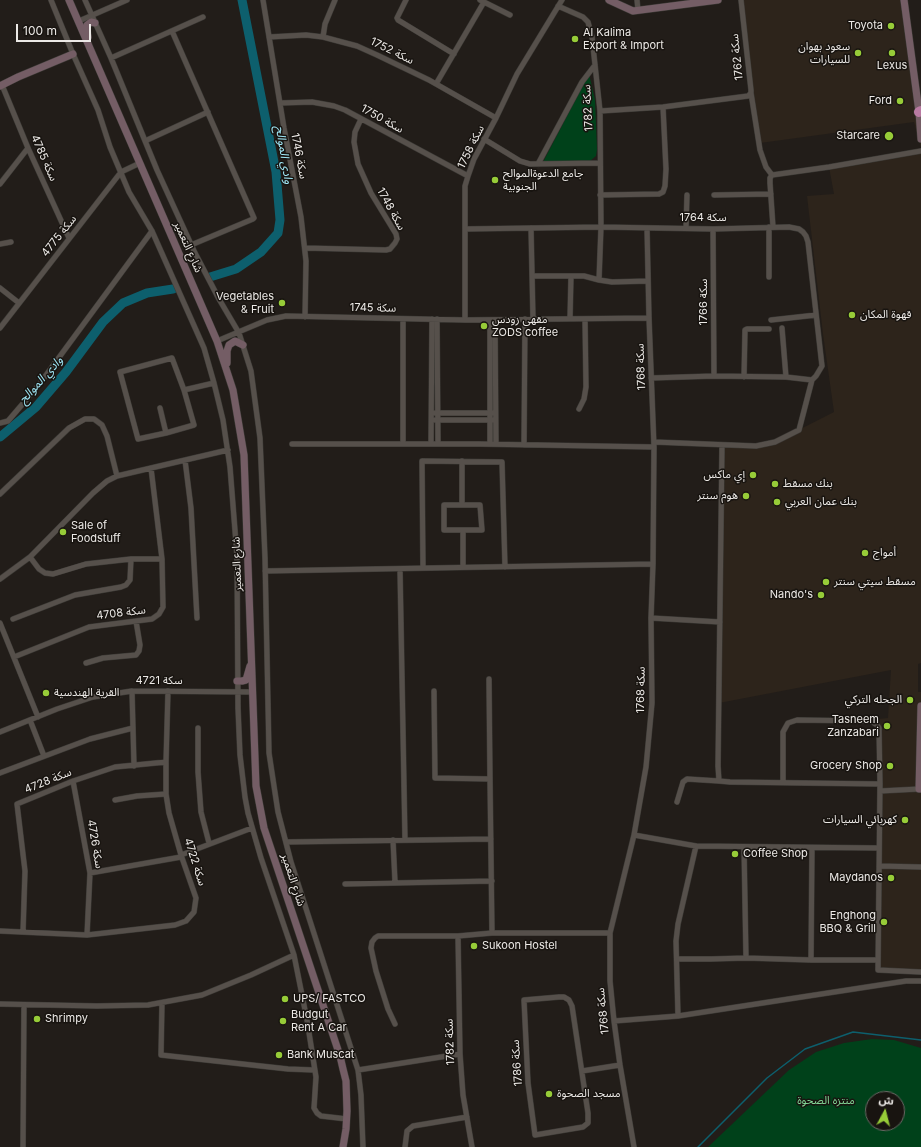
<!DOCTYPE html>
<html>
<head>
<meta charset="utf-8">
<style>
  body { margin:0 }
  #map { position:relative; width:921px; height:1147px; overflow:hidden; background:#221d19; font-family:Inter,"Noto Sans Arabic",sans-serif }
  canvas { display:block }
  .north { position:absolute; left:865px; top:1091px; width:40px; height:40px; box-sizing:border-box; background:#181410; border:1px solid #6d6966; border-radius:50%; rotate:7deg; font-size:11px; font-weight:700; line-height:16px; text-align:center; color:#ece9e6 }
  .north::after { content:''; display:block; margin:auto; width:14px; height:18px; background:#97cc38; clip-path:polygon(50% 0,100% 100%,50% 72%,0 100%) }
  .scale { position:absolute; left:16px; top:24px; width:75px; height:18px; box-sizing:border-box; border:2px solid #ece9e6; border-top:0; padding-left:5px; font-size:12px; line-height:14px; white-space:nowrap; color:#ece9e6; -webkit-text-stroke:3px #181410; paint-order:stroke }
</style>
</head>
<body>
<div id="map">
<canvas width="921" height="1147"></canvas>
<div class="north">ش</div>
<div class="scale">100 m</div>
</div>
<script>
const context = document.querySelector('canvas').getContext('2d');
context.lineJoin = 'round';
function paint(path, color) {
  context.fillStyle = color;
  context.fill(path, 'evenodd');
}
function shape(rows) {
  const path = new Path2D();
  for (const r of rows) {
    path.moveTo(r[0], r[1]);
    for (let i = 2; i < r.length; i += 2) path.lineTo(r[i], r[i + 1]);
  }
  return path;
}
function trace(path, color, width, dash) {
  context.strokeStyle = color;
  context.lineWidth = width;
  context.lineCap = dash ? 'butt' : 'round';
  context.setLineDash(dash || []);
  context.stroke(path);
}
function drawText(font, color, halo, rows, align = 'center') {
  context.font = font + ' Inter,"Noto Sans Arabic",sans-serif';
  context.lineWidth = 3;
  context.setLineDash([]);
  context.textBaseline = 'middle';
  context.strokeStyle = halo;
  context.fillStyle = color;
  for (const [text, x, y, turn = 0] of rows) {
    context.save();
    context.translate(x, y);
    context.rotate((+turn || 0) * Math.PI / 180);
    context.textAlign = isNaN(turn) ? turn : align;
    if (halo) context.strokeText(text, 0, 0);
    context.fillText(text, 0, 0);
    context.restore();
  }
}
paint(shape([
  [741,0,904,0,921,117,921,148,914,122,760,143,751,93],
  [921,151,921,663,918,664,918,692,921,692,921,972,878,970,880,784,878,719,888,718,891,670,719,703,722,446,756,446,775,442,834,412,823,334,807,196,834,194,829,167]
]), '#2d241b');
paint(shape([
  [589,74,595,100,597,149,596,156,590,161,543,162],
  [872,1039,894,1040,921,1048,921,1147,708,1147,789,1070,816,1052,844,1043],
  [873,1099,897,1099,897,1123,873,1123]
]), '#00411a');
trace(shape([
  [698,1147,767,1078,805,1049,853,1032,921,1040]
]), '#0d5f6d', 1.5);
trace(shape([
  [210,277,236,269,261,252,278,233,280,220,276,172,242,0],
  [0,437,36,407,66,372,103,322,123,303,147,293,173,289]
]), '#0d5f6d', 9);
const street = shape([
  [51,0,73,54,98,110,110,147,129,192,152,231,204,348,214,383,223,420,230,467,237,556,238,708,240,755,245,797,248,813,261,858,294,955,307,1020,316,1077,314,1108,317,1113,321,1116,347,1119],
  [85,0,111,58,157,170,195,253,219,299,239,333,251,371,260,438,265,558,269,753,274,786,278,812,291,862,358,1070,361,1095,363,1147],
  [263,0,284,128,301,217,306,261,305,317],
  [406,0,397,18,398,20,454,54],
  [480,0,510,15],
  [637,0,638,10],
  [558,6,583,17,588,22,592,37,600,111,601,227,599,280],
  [79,21,127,0],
  [172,31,254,218,253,219,191,245],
  [269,37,306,35,323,37,357,46,377,55,429,80,496,118],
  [323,37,325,24,335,0],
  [111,58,203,17],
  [436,84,484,2],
  [2,85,28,148,69,238],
  [751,93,760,150,766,167,772,175],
  [280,103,312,102,334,106,345,110,468,176],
  [600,111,663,107,748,96,751,93,751,90,741,0],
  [484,139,520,161,530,164,599,163],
  [145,141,208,112],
  [538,164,582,82,595,65],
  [0,184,28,148],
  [600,195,659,194,663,192,665,186,666,169,663,107],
  [714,195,771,194],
  [769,227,769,277],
  [773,227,770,183,770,178,772,175,829,167,921,151],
  [531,228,533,319],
  [686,228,687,195],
  [465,229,601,227,713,229,789,227,799,229,803,232,806,236,808,242,822,366,816,376,812,380,786,377,714,376,651,378],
  [713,229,714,376],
  [0,244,11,242],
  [305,248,386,250,390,249,395,243,397,239,396,234,371,193,358,164,354,142,355,132,361,119],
  [532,276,584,276,599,280,612,282,648,281],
  [0,288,19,303],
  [437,319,438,444],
  [570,319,571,276],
  [465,320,465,186,468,176,474,159,496,118,517,74,562,0],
  [495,320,496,444],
  [771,320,816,315],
  [0,328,121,172,140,163],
  [782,328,786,377],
  [217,341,267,320,286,316,465,320,649,318],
  [744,377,745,330,747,329,769,329],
  [160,408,166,433,138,439,120,372,172,358,184,390,214,383],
  [579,409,584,399,586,387,585,319],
  [435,413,493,413],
  [435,420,493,420],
  [0,423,8,421,38,386,152,231],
  [166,433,194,425,184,390],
  [654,442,756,446,775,442,799,430,812,380],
  [292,444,479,444,654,447],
  [403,444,403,319],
  [431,444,432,319],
  [490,444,490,320],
  [524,445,525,319],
  [722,446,718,766,719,781,730,782,880,784],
  [185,460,191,508,197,618],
  [0,494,69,428,85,419,94,419,102,425,107,436,117,476],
  [462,505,444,505,444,530,482,530,480,505,462,505,462,461],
  [30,557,39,569,45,573,53,574,86,564,131,559,162,559],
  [463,567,463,530],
  [423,568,422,461,502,462,505,567],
  [400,569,405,840],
  [265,571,653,564],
  [0,579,30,557,93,493,107,481,117,476,228,450],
  [651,618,720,622],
  [13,619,75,595,121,587,126,585,130,580,131,559],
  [0,623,38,717],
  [14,657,89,627,152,619,159,614,163,607,162,559,151,468],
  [86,663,103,658,136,655,139,651,140,645,136,621],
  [489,679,490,779],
  [132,691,134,766],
  [434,691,435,778,490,779,492,933],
  [30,720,44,756],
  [198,728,198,772,201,812,209,843],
  [0,732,57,709,93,697,132,691,253,692],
  [0,773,90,739,133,728],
  [73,781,90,873,87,935],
  [783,782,783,732,788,723,797,720,868,721,871,721,877,725,879,728,880,784,878,970,921,972],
  [880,791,919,789],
  [115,800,137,796,166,794],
  [677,802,683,782,687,779,719,781],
  [634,835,696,846,879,848],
  [393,840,395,882],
  [286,842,491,839],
  [744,847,746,958],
  [181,855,252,828],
  [879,866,921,867],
  [90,873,181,857],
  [345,884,492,881],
  [0,931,87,935,175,925,186,921,194,912,196,898,181,855,169,813,166,794,166,762,168,691],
  [23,932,25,871,17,804,73,781,115,767,166,762],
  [458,936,460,1054,463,1095,472,1147],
  [677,959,711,959,746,958,811,960,878,960],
  [811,960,812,848],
  [559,997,564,997,569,1000,572,1006,588,1113,588,1123,583,1127,535,1135,528,1083,524,1000,559,997],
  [162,1003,161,1055,288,1069,314,1070],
  [0,1004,97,1006,148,1005,202,995,251,975,294,955],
  [678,1016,676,941,678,924,696,846],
  [614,1021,678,1016,906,981,921,981],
  [395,1024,388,1009,376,971,371,948,372,942,375,938,378,936,458,936,492,933,610,933],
  [358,1070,460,1054],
  [582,1071,620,1065],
  [23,1147,24,1005],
  [405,1147,407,1131,413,1126,467,1117],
  [634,1147,620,1065,614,1021,610,981,610,933,634,835,646,767,652,703,651,618,653,564,654,447,649,318,647,228]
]);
const secondary = shape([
  [69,0,217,341,233,390,244,455,256,786,264,828,340,1056,343,1069,346,1081,347,1111,346,1129,343,1147],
  [609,0,633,11,718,0],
  [904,0,919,112,921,139],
  [88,37,87,30,87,25,91,22,95,23],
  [0,86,18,77,73,54],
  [227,363,227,351,229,345,235,341,243,345],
  [237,681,242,681,246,680,250,666],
  [921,706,919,789,921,789]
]);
const highway = shape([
  [919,112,921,111]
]);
trace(street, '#3c3a36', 6);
trace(secondary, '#3c3a36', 8);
trace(highway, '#3c3a36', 11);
trace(street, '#56504b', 5);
trace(secondary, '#745d65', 7);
trace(highway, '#b97aa2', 10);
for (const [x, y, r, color] of [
  [891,26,4,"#97cc38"],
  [575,39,4,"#97cc38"],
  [858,53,4,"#97cc38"],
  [892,53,4,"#97cc38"],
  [900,101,4,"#97cc38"],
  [889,136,5,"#97cc38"],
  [495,180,4,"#97cc38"],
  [282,303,4,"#97cc38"],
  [852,315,4,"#97cc38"],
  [484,326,4,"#97cc38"],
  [753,475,4,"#97cc38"],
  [775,484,4,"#97cc38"],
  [746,496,4,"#97cc38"],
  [777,502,4,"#97cc38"],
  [63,532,4,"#97cc38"],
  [865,553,4,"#97cc38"],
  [826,582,4,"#97cc38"],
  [821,595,4,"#97cc38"],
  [46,693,4,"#97cc38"],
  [910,700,4,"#97cc38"],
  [887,726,4,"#97cc38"],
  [890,766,4,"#97cc38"],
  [905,820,4,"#97cc38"],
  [735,854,4,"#97cc38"],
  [891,878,4,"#97cc38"],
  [884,922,4,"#97cc38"],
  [474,946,4,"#97cc38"],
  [285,999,4,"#97cc38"],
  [37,1019,4,"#97cc38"],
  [283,1021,4,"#97cc38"],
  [279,1055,4,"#97cc38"],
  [549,1094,4,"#97cc38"]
]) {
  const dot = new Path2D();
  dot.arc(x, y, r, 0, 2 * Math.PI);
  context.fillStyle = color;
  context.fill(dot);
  trace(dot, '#181410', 1.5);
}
drawText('11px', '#ece9e6', '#181410', [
  ["Toyota",883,26,"right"],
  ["Al Kalima",583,33],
  ["Export & Import",583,46],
  ["سعود بهوان",850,47,"right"],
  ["للسيارات",850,60,"right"],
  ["Lexus",892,66,"center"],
  ["Ford",892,101,"right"],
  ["Starcare",880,136,"right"],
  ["جامع الدعوةالموالح",503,174],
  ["الجنوبية",503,187],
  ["Vegetables",274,297,"right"],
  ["& Fruit",274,310,"right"],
  ["قهوة المكان",860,315],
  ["مقهى زودس",492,320],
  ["ZODS coffee",492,333],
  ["إي ماكس",745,475,"right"],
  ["بنك مسقط",783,484],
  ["هوم سنتر",738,496,"right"],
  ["بنك عمان العربي",785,502],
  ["Sale of",71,526],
  ["Foodstuff",71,539],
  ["أمواج",873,553],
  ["مسقط سيتي سنتر",834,582],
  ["Nando's",813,595,"right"],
  ["القرية الهندسية",54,693],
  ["الجحله التركي",902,700,"right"],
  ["Tasneem",879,720,"right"],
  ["Zanzabari",879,733,"right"],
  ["Grocery Shop",882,766,"right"],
  ["كهربائي السيارات",897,820,"right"],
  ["Coffee Shop",743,854],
  ["Maydanos",883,878,"right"],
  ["Enghong",876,916,"right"],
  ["BBQ & Grill",876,929,"right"],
  ["Sukoon Hostel",482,946],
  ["UPS/ FASTCO",293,999],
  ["Budgut",291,1015],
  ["Rent A Car",291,1028],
  ["Shrimpy",45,1019],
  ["Bank Muscat",287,1055],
  ["مسجد الصحوة",557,1094]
], 'left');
drawText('11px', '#ece9e6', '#181410', [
  ["سكة 1752",392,51,26],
  ["سكة 1762",737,57,-96],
  ["سكة 1782",588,108,-93],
  ["سكة 1750",382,119,29],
  ["سكة 1758",471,147,-64],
  ["سكة 1746",299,156,79],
  ["سكة 4785",44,158,66],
  ["سكة 1748",391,209,61],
  ["سكة 1764",703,218],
  ["سكة 4775",59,236,-52],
  ["شارع التعمير",188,247,66],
  ["سكة 1766",704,302,-90],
  ["سكة 1745",373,308,1],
  ["سكة 1768",641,367,-92],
  ["شارع التعمير",237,564,-92],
  ["سكة 4708",121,613,-7],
  ["سكة 4721",159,681],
  ["سكة 1768",641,690,-89],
  ["سكة 4728",48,781,-22],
  ["سكة 4726",95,844,80],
  ["سكة 4722",195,862,72],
  ["شارع التعمير",293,880,72],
  ["سكة 1768",603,1011,-96],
  ["سكة 1782",450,1042,-92],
  ["سكة 1786",517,1063,-94]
]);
drawText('11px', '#83d797', '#181410', [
  ["منتزه الصحوة",826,1101]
]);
drawText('italic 12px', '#a0e7f6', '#181410', [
  ["وادي الموالح",284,155,81],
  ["وادي الموالح",41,380,-48]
]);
</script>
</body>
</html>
